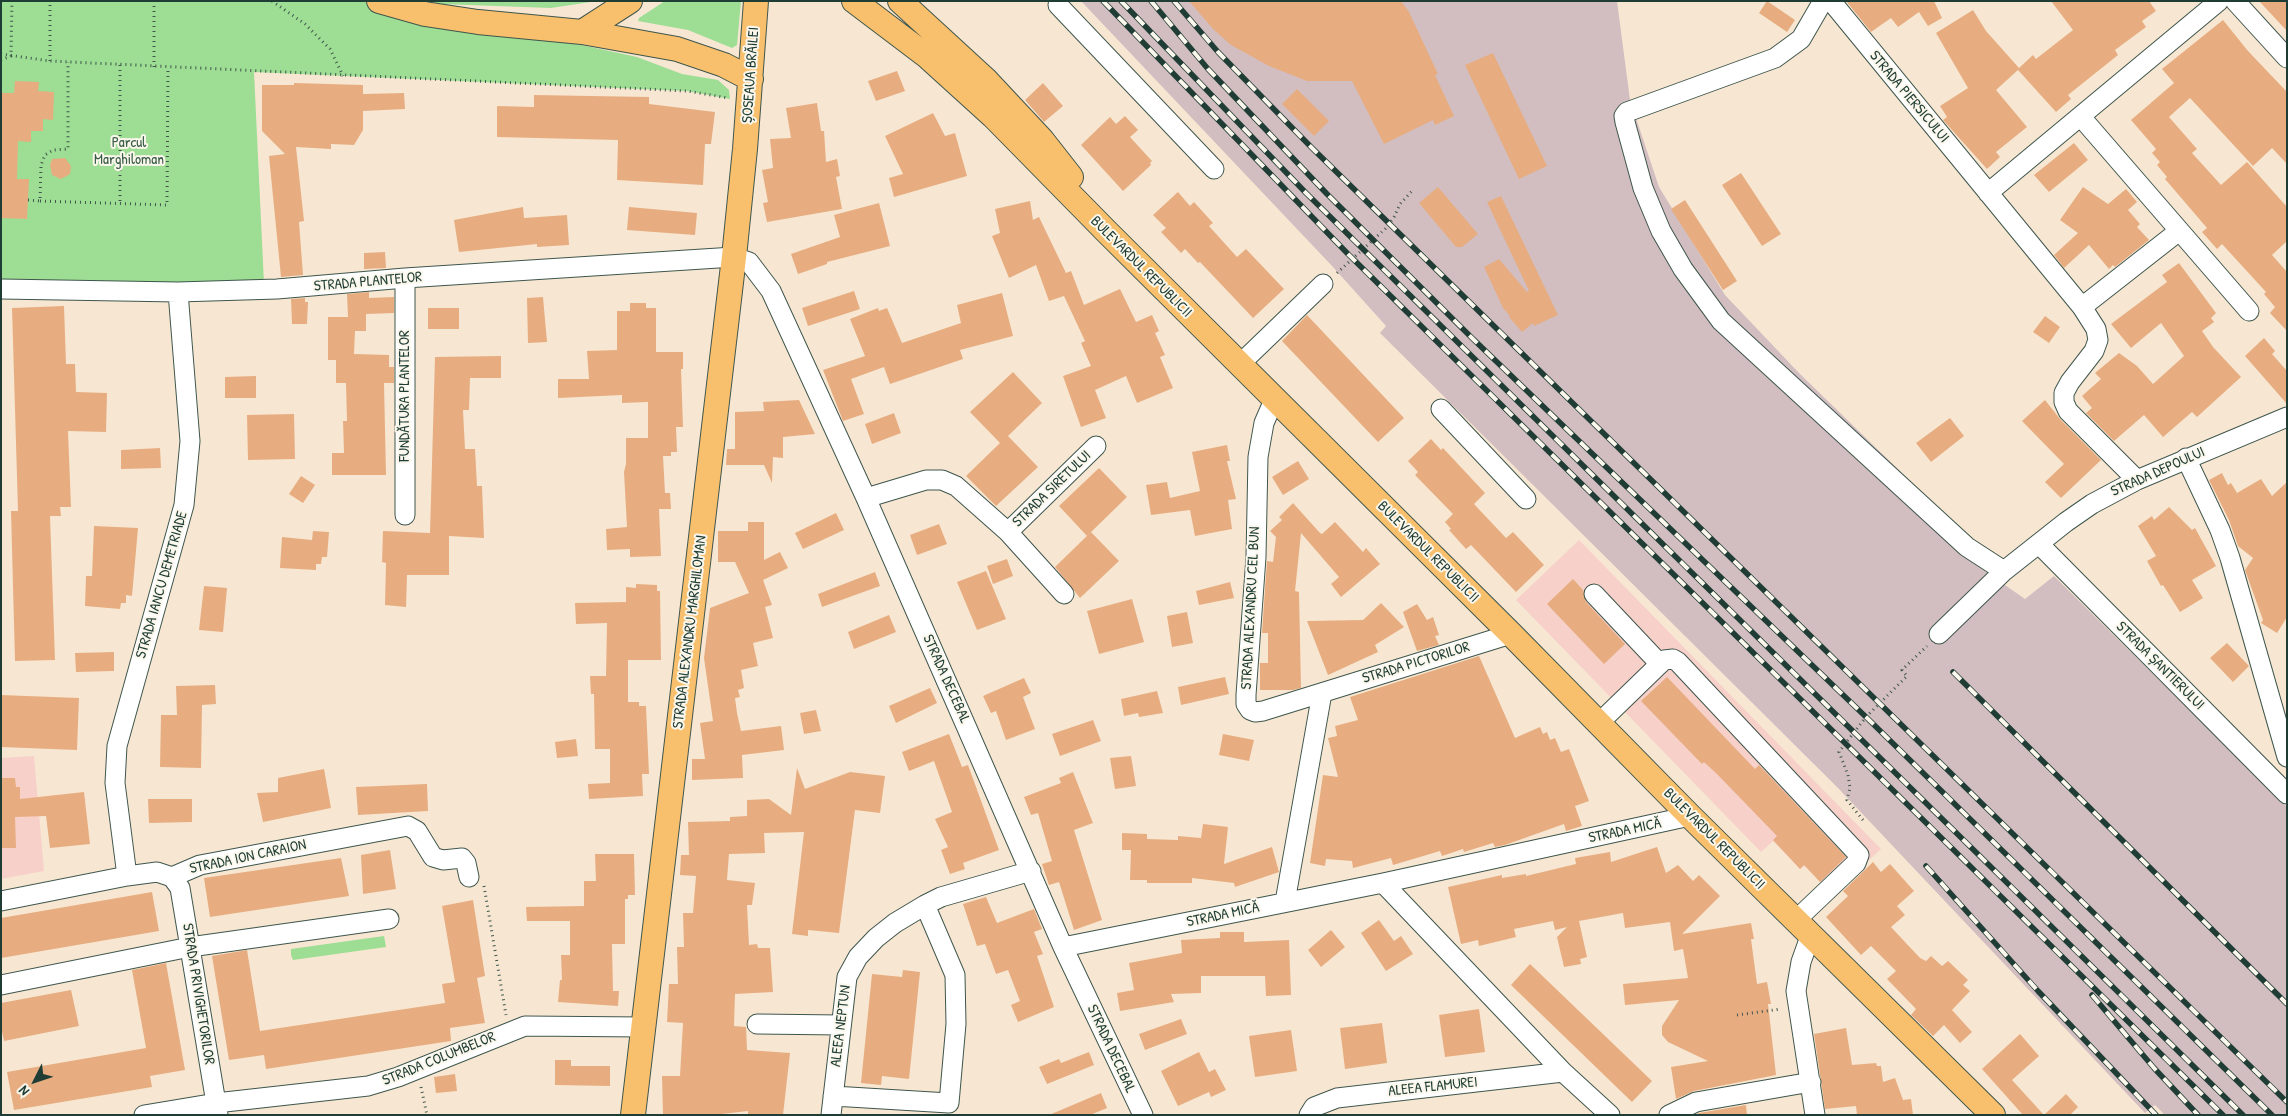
<!DOCTYPE html>
<html>
<head>
<meta charset="utf-8">
<style>
  body { margin:0 }
  #map { position:relative; width:2288px; height:1116px; overflow:hidden; background:#f7e7d2; font-family:"Patrick Hand",sans-serif }
  canvas { display:block }
  .frame { position:absolute; inset:0; border:2px solid #1f3d34; pointer-events:none }
  .north { position:absolute; left:10px; top:1056px; width:50px; height:50px; -webkit-text-stroke:4px #fbf7ec; paint-order:stroke; rotate:229deg; font-size:14px; font-weight:700; line-height:20px; text-align:center; color:#1f3d34 }
  .north::after { content:''; display:block; margin:auto; width:18px; height:22px; background:#1f3d34; clip-path:polygon(50% 0,100% 100%,50% 72%,0 100%) }
</style>
</head>
<body>
<div id="map">
<canvas width="2288" height="1116"></canvas>
<div class="frame"></div>
<div class="north">N</div>
</div>
<script>
const context = document.querySelector('canvas').getContext('2d');
context.lineJoin = 'round';
function paint(path, color) {
  context.fillStyle = color;
  context.fill(path, 'evenodd');
}
function shape(rows) {
  const path = new Path2D();
  for (const r of rows) {
    path.moveTo(r[0], r[1]);
    for (let i = 2; i < r.length; i += 2) path.lineTo(r[i], r[i + 1]);
  }
  return path;
}
function trace(path, color, width, dash) {
  context.strokeStyle = color;
  context.lineWidth = width;
  context.lineCap = dash ? 'butt' : 'round';
  context.setLineDash(dash || []);
  context.stroke(path);
}
function drawText(font, color, halo, rows, align = 'center') {
  context.font = font + ' "Patrick Hand",sans-serif';
  context.lineWidth = 4;
  context.setLineDash([]);
  context.textBaseline = 'middle';
  context.strokeStyle = halo;
  context.fillStyle = color;
  for (const [text, x, y, turn = 0] of rows) {
    context.save();
    context.translate(x, y);
    context.rotate((+turn || 0) * Math.PI / 180);
    context.textAlign = isNaN(turn) ? turn : align;
    if (halo) context.strokeText(text, 0, 0);
    context.fillText(text, 0, 0);
    context.restore();
  }
}
paint(shape([
  [1579,540,1881,849,1833,894,1805,866,1800,869,1773,841,1761,852,1516,600],
  [34,756,44,871,1,879,1,758]
]), '#f7d0c9');
paint(shape([
  [1081,1,1617,1,1630,100,1659,187,1725,295,1800,374,1972,541,1962,555,2025,599,2054,576,2287,807,2287,1115,2165,1115,2155,1105,2145,1113,1838,788,1380,333,1386,326,1333,267]
]), '#d2bec1');
paint(shape([
  [1,1,379,1,637,57,682,74,718,80,729,90,730,99,687,91,254,72,264,284,1,284],
  [425,1,597,1,551,8,441,4],
  [665,1,741,1,737,45,732,48,688,30,638,21,639,18],
  [384,936,386,947,293,960,291,955,291,949]
]), '#9ddd94');
paint(shape([
  [1189,1,1401,1,1409,12,1438,74,1435,75,1454,116,1435,125,1433,120,1384,144,1352,81,1307,81,1269,66,1231,45,1213,29],
  [1767,1,1795,20,1787,32,1759,13],
  [1846,1,1934,1,1942,18,1928,26,1919,12,1898,27,1891,18,1871,32],
  [2051,1,2149,1,2156,11,2142,21,2146,27,2115,50,2118,55,2068,95,2071,99,2056,112,2018,70,1996,90,2027,127,1996,152,2000,157,1987,169,1943,120,1947,117,1940,106,1968,88,1936,33,1973,10,1986,31,2019,68,2033,55,2036,59,2073,30],
  [2259,1,2287,1,2287,31],
  [2223,20,2248,51,2287,92,2287,164,2272,148,2253,166,2190,98,2169,117,2197,149,2192,153,2221,185,2247,162,2287,207,2287,241,2272,255,2287,272,2287,331,2270,313,2275,307,2264,294,2266,292,2222,244,2217,249,2202,232,2207,228,2165,179,2167,177,2157,165,2160,162,2152,153,2156,149,2131,120,2174,83,2162,69],
  [1493,53,1547,166,1519,179,1465,65],
  [897,71,905,91,876,101,868,81],
  [15,81,39,82,38,91,54,92,53,120,43,119,43,131,31,131,31,142,18,141,17,179,29,179,27,219,1,218,1,93,14,93],
  [294,83,363,85,363,94,404,93,405,109,363,111,363,130,354,145,331,144,331,149,296,147,304,221,299,222,303,275,281,277,269,156,285,154,262,131,262,85,294,85],
  [1043,83,1063,106,1044,122,1025,100],
  [1297,89,1329,121,1314,136,1282,104],
  [534,95,649,97,649,104,715,112,711,144,705,144,703,185,617,180,618,140,497,137,497,106,534,107],
  [817,103,821,131,824,131,826,162,837,159,840,176,836,177,842,209,767,222,763,203,768,202,762,170,773,168,770,139,791,138,786,108],
  [933,113,945,136,955,133,967,176,894,197,889,178,903,174,885,136],
  [1125,116,1138,130,1130,137,1152,161,1150,163,1151,165,1123,191,1081,145,1110,117,1116,124],
  [2074,143,2088,160,2049,192,2034,175],
  [65,158,71,166,70,174,61,179,52,175,50,165,52,159],
  [1741,173,1781,234,1762,246,1722,185],
  [1438,187,1478,234,1462,247,1456,247,1419,203],
  [2083,187,2108,204,2126,189,2137,202,2128,210,2140,224,2137,227,2149,240,2115,267,2113,265,2109,269,2089,245,2064,268,2054,255,2078,233,2060,220],
  [1178,192,1190,206,1194,202,1213,223,1209,226,1237,257,1246,249,1284,289,1253,318,1200,262,1198,263,1185,249,1181,253,1161,232,1166,228,1153,215],
  [1501,196,1558,315,1534,326,1533,323,1522,332,1509,317,1510,316,1503,308,1484,267,1499,259,1527,292,1529,291,1487,202],
  [1685,200,1737,281,1723,290,1671,209],
  [1030,201,1033,220,1039,217,1066,273,1071,271,1084,305,1120,289,1136,322,1152,315,1159,331,1155,333,1165,355,1160,357,1173,388,1137,403,1126,376,1095,390,1106,418,1081,427,1063,376,1091,366,1081,343,1085,341,1064,296,1049,301,1036,265,1009,278,992,236,1000,233,995,209],
  [879,203,890,246,827,262,827,264,798,274,791,254,840,237,834,215],
  [523,207,524,218,567,215,569,245,537,247,537,244,459,252,454,220],
  [629,207,697,213,695,235,627,230],
  [385,252,386,268,364,269,364,253],
  [2179,263,2216,313,2211,318,2214,322,2202,331,2213,347,2241,377,2197,417,2192,412,2163,437,2144,415,2114,441,2086,413,2092,408,2082,396,2101,379,2095,373,2119,353,2137,366,2153,384,2184,356,2161,323,2131,348,2111,324,2167,282,2162,275],
  [854,291,860,309,808,326,802,308],
  [369,292,369,298,394,297,394,313,366,314,366,331,355,331,354,354,389,355,389,367,394,367,394,383,384,383,386,475,332,475,332,453,344,453,343,421,347,421,346,383,336,383,336,360,328,360,328,317,348,317,347,294],
  [1002,293,1013,336,960,350,963,359,890,384,884,367,851,379,864,414,843,421,823,370,865,356,850,319,878,308,879,311,887,308,902,343,961,323,957,305],
  [543,297,547,342,528,343,527,298],
  [305,298,305,302,308,302,307,324,292,324,291,299],
  [630,303,646,303,646,308,656,308,656,352,683,352,683,369,681,369,683,427,676,427,677,452,671,452,671,456,663,456,665,493,670,493,671,509,659,509,661,556,630,557,630,549,607,550,606,529,627,527,624,472,626,464,626,438,648,438,648,402,622,403,622,395,558,398,558,379,589,379,587,351,617,350,617,311,630,311],
  [64,306,66,364,75,364,76,392,107,393,106,432,68,431,71,507,60,507,61,516,50,516,55,660,15,661,11,511,18,511,12,308],
  [428,308,459,308,459,329,428,329],
  [1307,315,1404,418,1378,442,1282,341],
  [2045,316,2060,327,2049,343,2033,332],
  [2264,338,2275,351,2272,354,2287,371,2287,404,2245,356],
  [501,356,501,378,470,378,469,410,463,410,465,449,475,449,477,486,482,486,484,538,449,536,449,575,407,575,406,607,385,605,386,563,382,562,383,531,430,533,435,357],
  [1013,372,1042,403,1008,436,1038,467,996,506,966,476,1000,443,970,412],
  [256,376,256,398,225,398,225,377],
  [799,400,815,434,783,437,783,458,773,457,772,483,764,465,726,465,727,449,735,449,735,412,764,411,763,402],
  [2045,400,2060,419,2101,460,2061,498,2045,482,2064,464,2022,421],
  [894,413,901,433,872,444,865,424],
  [294,414,295,459,248,460,247,415],
  [1950,418,1964,436,1931,462,1916,443],
  [1431,439,1441,450,1443,448,1485,493,1474,504,1506,538,1513,532,1544,565,1516,592,1471,545,1466,549,1449,530,1451,529,1445,522,1453,514,1415,475,1418,472,1408,461],
  [1227,445,1230,461,1227,461,1236,499,1228,500,1232,529,1195,536,1190,510,1151,515,1146,485,1167,482,1170,498,1200,491,1192,452],
  [160,448,161,468,121,469,121,450],
  [1298,461,1309,479,1283,495,1272,477],
  [1099,468,1127,497,1087,536,1059,506],
  [2222,473,2228,485,2231,483,2237,493,2261,479,2272,496,2287,482,2287,617,2277,633,2261,623,2263,620,2245,570,2253,558,2238,546,2229,520,2209,480],
  [301,476,315,485,303,503,289,494],
  [1293,503,1320,533,1322,534,1335,522,1363,552,1366,548,1380,564,1341,597,1331,584,1339,577,1301,533,1295,591,1299,592,1301,688,1293,690,1260,690,1260,663,1268,663,1268,633,1262,633,1267,561,1273,562,1276,537,1270,531,1282,520,1279,517],
  [2169,507,2192,530,2195,528,2216,566,2192,580,2203,598,2180,612,2163,585,2161,586,2147,561,2156,556,2138,526,2152,516,2154,520],
  [836,513,844,530,803,549,795,533],
  [748,522,764,522,764,560,780,552,788,568,763,580,772,605,765,607,773,638,753,643,758,666,741,670,744,688,738,690,740,697,735,698,737,713,741,731,781,726,784,750,742,755,743,778,692,780,692,759,705,759,700,723,713,721,704,658,710,608,749,593,735,562,718,562,718,531,748,531],
  [939,524,947,544,917,555,910,535],
  [94,526,138,528,132,596,126,595,126,603,121,603,120,609,85,606,86,576,92,576],
  [313,531,329,532,327,557,322,557,321,564,316,564,316,570,280,568,282,537,312,540],
  [1091,532,1119,561,1080,598,1055,567],
  [1007,559,1013,576,993,584,987,566],
  [986,571,1006,619,977,630,957,582],
  [875,572,880,586,822,607,818,594],
  [1573,579,1583,590,1586,602,1625,644,1604,664,1547,604],
  [1230,582,1234,598,1199,605,1196,591],
  [636,584,657,585,657,591,660,591,661,660,628,660,628,702,639,702,639,706,646,706,649,774,642,774,643,796,589,799,588,784,610,783,610,749,595,749,594,694,591,694,590,676,606,676,607,623,576,624,575,603,626,602,626,587,636,588],
  [204,586,227,588,223,632,199,630],
  [1132,599,1144,642,1099,654,1087,611],
  [1381,603,1404,627,1375,645,1378,652,1328,675,1307,621,1363,620],
  [1417,604,1427,620,1433,617,1439,635,1435,636,1439,645,1417,651,1403,612],
  [1187,612,1193,643,1172,647,1167,616],
  [889,615,896,632,854,649,848,632],
  [2227,643,2249,666,2233,682,2210,658],
  [114,652,114,671,76,672,75,653],
  [1479,656,1515,738,1540,727,1543,734,1547,732,1550,740,1555,738,1561,752,1569,749,1589,801,1575,806,1582,826,1566,831,1564,824,1505,845,1495,847,1493,843,1464,852,1463,849,1442,856,1440,851,1393,865,1391,858,1353,868,1352,861,1326,859,1325,866,1310,863,1323,775,1338,777,1328,738,1337,736,1335,726,1358,720,1350,697],
  [1225,677,1229,694,1181,705,1178,687],
  [1667,677,1755,769,1759,765,1846,857,1820,882,1804,865,1800,869,1773,840,1777,836,1717,774,1704,762,1702,764,1641,701],
  [1024,678,1031,693,1023,697,1035,729,1006,740,996,711,991,713,983,696],
  [215,685,216,704,202,705,201,768,160,767,161,715,177,715,176,686],
  [930,688,937,703,896,723,889,706],
  [1157,691,1163,713,1139,717,1138,713,1124,716,1121,699],
  [1,695,79,698,77,750,1,747],
  [816,710,821,731,804,734,800,713],
  [1093,720,1101,741,1060,756,1052,734],
  [949,734,962,767,968,765,999,850,963,863,965,869,950,874,941,850,948,847,935,819,952,812,934,761,909,771,902,752],
  [1223,734,1254,740,1249,761,1219,755],
  [576,739,578,756,557,758,555,742],
  [1131,756,1136,786,1115,789,1110,758],
  [797,768,805,789,850,772,885,776,880,813,855,810,839,933,808,930,808,936,792,934,804,832,764,833,765,853,729,854,727,880,755,883,752,905,747,905,749,945,757,944,758,948,770,948,773,992,735,994,734,1026,746,1027,747,1050,790,1053,783,1115,748,1115,748,1111,713,1115,663,1115,662,1076,680,1076,683,1023,667,1022,669,984,678,984,677,947,684,947,683,913,693,913,696,876,680,875,681,855,689,855,688,822,730,821,730,817,747,816,747,800,769,799,791,815],
  [324,769,331,808,263,822,257,793,278,792,278,778],
  [1073,772,1093,823,1074,830,1102,920,1074,930,1059,882,1049,885,1042,864,1052,861,1038,813,1031,815,1024,797,1061,783,1059,778],
  [1,778,15,778,16,787,20,787,20,799,84,792,90,844,50,848,46,816,15,817,16,848,1,848],
  [427,784,428,811,358,815,356,787],
  [148,799,192,799,192,822,149,823],
  [1203,824,1228,827,1224,864,1272,847,1279,872,1235,887,1234,883,1192,878,1192,883,1147,883,1147,880,1130,880,1131,850,1122,850,1122,833,1147,834,1147,839,1178,840,1178,836,1201,838],
  [1657,847,1666,873,1678,865,1693,881,1699,875,1720,896,1682,934,1751,923,1754,939,1751,939,1757,984,1767,982,1771,1004,1768,1004,1776,1075,1694,1091,1676,1099,1671,1067,1708,1061,1668,1042,1662,1035,1662,1026,1679,1000,1625,1005,1623,984,1688,978,1683,949,1674,951,1670,922,1625,928,1623,913,1579,921,1587,957,1580,959,1581,964,1564,967,1557,937,1567,927,1555,930,1553,921,1514,929,1516,937,1479,946,1478,940,1461,944,1448,887,1502,875,1502,878,1526,874,1526,876,1576,864,1575,858,1610,852,1611,862],
  [390,850,396,889,363,894,361,855],
  [595,854,634,854,635,895,628,895,628,899,625,899,625,944,612,944,613,991,619,991,618,1006,558,1002,560,980,562,980,561,955,570,955,570,921,527,921,526,907,584,906,584,881,596,881],
  [341,858,349,896,210,917,204,878],
  [1873,862,1881,872,1890,864,1914,891,1897,906,1905,915,1891,927,1920,958,1926,961,1931,956,1942,966,1948,961,1968,980,1963,985,1970,991,1952,1010,1972,1032,1960,1043,1944,1025,1933,1036,1911,1015,1916,1009,1887,979,1896,971,1871,946,1861,955,1826,917,1848,896,1843,891],
  [152,892,159,931,1,958,1,918],
  [986,897,997,923,1034,909,1042,929,1034,932,1043,954,1037,956,1054,1007,1018,1022,1011,1005,1020,1001,1008,970,996,974,985,944,977,946,963,904],
  [473,900,485,976,477,978,485,1023,450,1028,451,1041,266,1069,264,1055,229,1060,212,956,247,950,260,1031,445,1003,442,984,455,982,442,906],
  [1379,920,1394,941,1401,936,1413,954,1386,971,1361,933],
  [1331,930,1345,947,1321,967,1308,950],
  [1220,932,1244,932,1244,942,1289,940,1291,995,1266,996,1265,976,1201,976,1201,993,1171,994,1174,1002,1120,1011,1117,993,1134,990,1129,963,1182,953,1181,940,1220,938],
  [166,963,185,1070,150,1076,152,1087,14,1110,7,1072,146,1048,132,970],
  [1530,964,1652,1081,1632,1102,1511,985],
  [903,970,920,972,909,1079,882,1076,881,1085,861,1083,872,974,902,977],
  [71,990,79,1026,4,1041,1,1027,1,1003],
  [1479,1009,1485,1052,1445,1057,1439,1015],
  [1181,1019,1187,1034,1145,1050,1139,1034],
  [1382,1023,1387,1063,1345,1069,1340,1028],
  [1846,1028,1852,1065,1876,1063,1877,1066,1881,1066,1883,1082,1895,1078,1903,1100,1911,1099,1913,1115,1857,1115,1856,1106,1825,1109,1814,1034],
  [1291,1030,1297,1071,1255,1077,1249,1036],
  [2020,1034,2039,1056,2012,1080,2044,1115,2023,1115,1982,1069],
  [1089,1052,1094,1065,1047,1084,1039,1067,1059,1059,1061,1063],
  [1199,1052,1209,1072,1215,1069,1226,1090,1211,1097,1209,1092,1178,1106,1161,1071],
  [555,1060,571,1060,571,1066,610,1066,610,1086,555,1085],
  [455,1074,457,1091,436,1093,434,1077],
  [1101,1093,1107,1108,1090,1115,1049,1115],
  [2066,1094,2078,1107,2070,1115,2044,1115],
  [1746,1105,1747,1115,1695,1115,1699,1113]
]), '#e7ad80');
const minor = shape([
  [1823,1,1801,39,1775,58,1627,112,1624,116,1625,122,1643,188,1661,231,1683,269,1721,321,1967,547,2004,571],
  [1831,1,2082,307,2096,329,2098,340,2094,351,2070,382,2064,393,2064,402,2068,411,2137,480],
  [2235,1,2287,58],
  [1058,5,1214,169],
  [2081,117,2249,311],
  [1988,193,2219,1],
  [405,278,405,515],
  [1,289,178,292,277,289,405,278,734,257,749,262,771,291,866,498,1063,947,1143,1115],
  [2082,307,2179,231],
  [1239,365,1323,284],
  [1274,400,1264,423,1258,457,1256,557,1246,695,1246,704,1250,710,1255,712,1263,711,1511,634],
  [1441,409,1526,499],
  [2186,458,2220,530,2230,558,2287,757],
  [866,498,926,480,942,480,956,486,1008,532,1064,594],
  [1008,532,1096,446],
  [2039,544,2287,794],
  [1594,594,1660,664],
  [1939,634,2004,571,2066,522,2092,504,2137,480,2287,417],
  [1599,723,1664,660,1673,659,1678,662,1859,855,1856,863,1796,920],
  [127,876,115,783,117,746,184,505,190,441,178,292],
  [172,877,200,865,408,826,417,831,433,857,443,860,462,858,466,863,469,877],
  [1383,883,1563,1072,1610,1115],
  [1,901,127,876,157,872,172,877,180,888,218,1115],
  [1285,902,1322,693],
  [1811,934,1801,962,1796,991,1815,1115],
  [1063,947,1383,883,1690,816],
  [1,985,190,947,389,919],
  [757,1024,841,1025],
  [833,1096,949,1103,956,1024,955,975,925,905],
  [144,1115,216,1103,368,1086,398,1077,525,1026,644,1027],
  [831,1115,847,977,858,957,876,938,895,923,925,905,941,897,1031,871],
  [1309,1115,1314,1107,1337,1098,1563,1072],
  [1669,1115,1696,1102,1811,1082]
]);
const major = shape([
  [379,1,425,14,478,22,582,32,677,49,724,65,751,79],
  [854,1,928,57,993,116,1106,231,1511,634,1690,816,1993,1115],
  [900,1,985,79,1042,140,1071,177],
  [582,32,630,1],
  [633,1115,734,257,745,149,756,1]
]);
trace(minor, '#3f564c', 21);
trace(major, '#3f564c', 26);
trace(shape([
  [154,1,154,67],
  [272,1,305,24,330,49,343,76],
  [1,54,50,61,687,91,728,98],
  [1,60,11,56,12,1],
  [50,61,50,1],
  [120,65,120,203],
  [28,200,40,201,41,165,45,155,53,150,68,149,68,62],
  [40,201,167,205,168,67],
  [1337,273,1385,229,1394,217,1400,204,1413,190],
  [1863,820,1847,800,1850,788,1848,775,1839,752,1866,717,1907,676,1902,670,1927,646],
  [484,886,506,1015],
  [1737,1015,1781,1009],
  [421,1087,427,1115]
]), '#3f564c', 3, [1, 4]);
trace(minor, '#fff', 19);
trace(major, '#f8bf6c', 24);
const rail = shape([
  [1103,1,1348,254,2223,1115],
  [1121,1,1306,193,2243,1115],
  [1151,1,1208,69,1327,194,1472,338,1866,717,2272,1115],
  [1174,1,1218,52,1311,147,2287,1102],
  [1953,672,2287,1004],
  [1926,866,2038,991,2156,1115],
  [2092,995,2154,1068,2198,1115]
]);
trace(rail, '#1f3d34', 5.5);
trace(rail, '#fbf7ec', 4, [11]);
drawText('15px', '#1f3d34', '#fbf7ec', [
  ["ȘOSEAUA BRĂILEI",751,75,-86],
  ["STRADA PIERSICULUI",1909,97,50],
  ["BULEVARDUL REPUBLICII",1141,267,45],
  ["STRADA PLANTELOR",368,282,-5],
  ["FUNDĂTURA PLANTELOR",405,396,-90],
  ["STRADA DEPOULUI",2158,472,-24],
  ["STRADA SIRETULUI",1052,489,-44],
  ["BULEVARDUL REPUBLICII",1428,552,45],
  ["STRADA IANCU DEMETRIADE",162,585,-74],
  ["STRADA ALEXANDRU CEL BUN",1251,608,-87],
  ["STRADA ALEXANDRU MARGHILOMAN",690,632,-83],
  ["STRADA PICTORILOR",1416,663,-17],
  ["STRADA ȘANTIERULUI",2160,666,45],
  ["STRADA DECEBAL",946,679,66],
  ["STRADA MICĂ",1625,831,-12],
  ["BULEVARDUL REPUBLICII",1714,839,45],
  ["STRADA ION CARAION",248,857,-12],
  ["STRADA MICĂ",1223,915,-12],
  ["STRADA PRIVIGHETORILOR",198,994,81],
  ["ALEEA NEPTUN",841,1026,-83],
  ["STRADA DECEBAL",1111,1049,65],
  ["STRADA COLUMBELOR",439,1059,-22],
  ["ALEEA FLAMUREI",1433,1087,-6]
]);
drawText('15px', '#385d47', '#fbf7ec', [
  ["Parcul",129,143],
  ["Marghiloman",129,160]
]);
</script>
</body>
</html>
